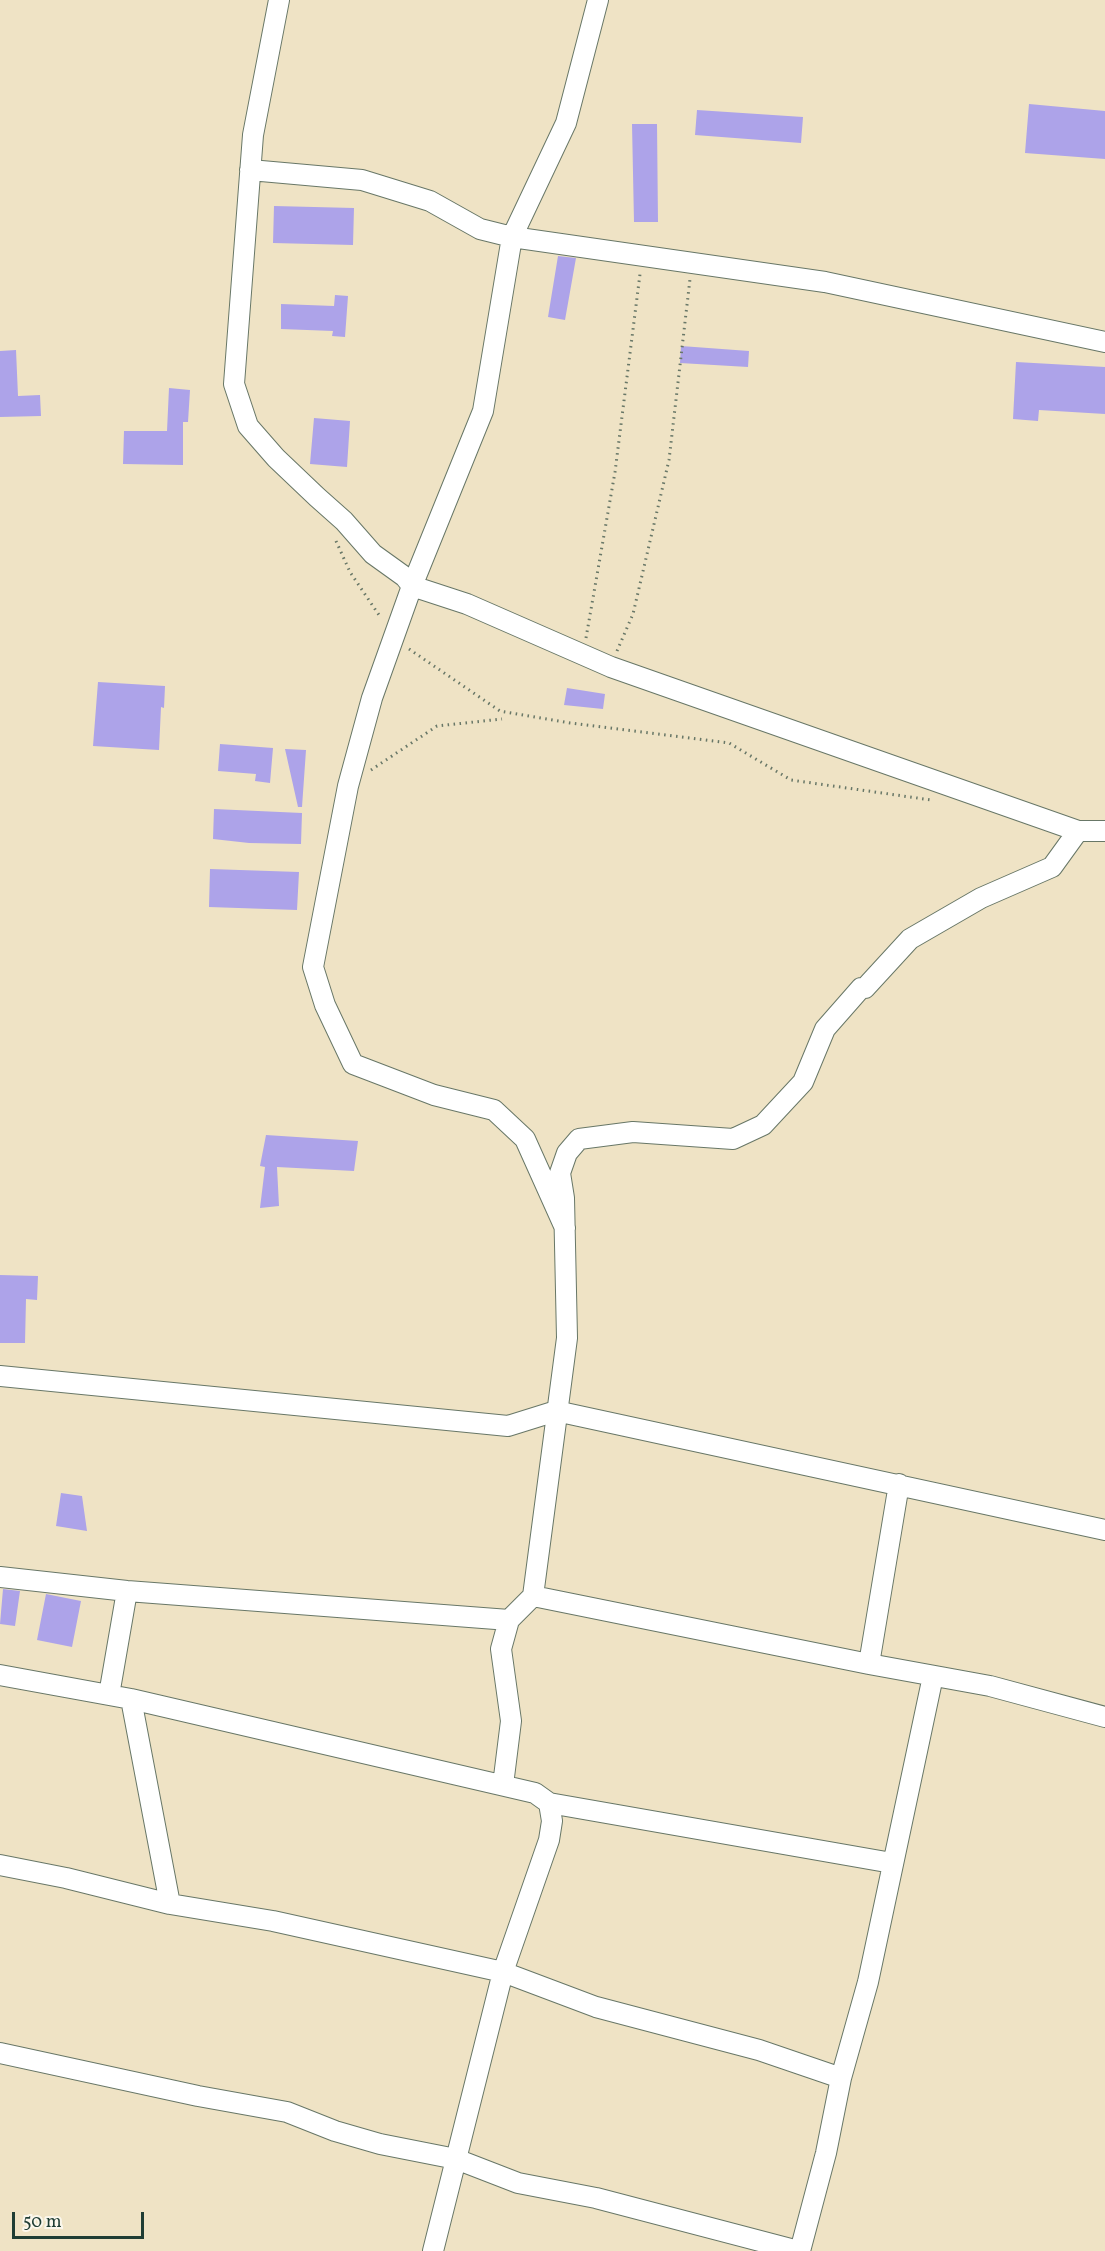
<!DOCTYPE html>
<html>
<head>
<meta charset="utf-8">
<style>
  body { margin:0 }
  #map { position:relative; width:1105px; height:2251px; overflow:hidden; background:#efe3c5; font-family:Vollkorn,serif }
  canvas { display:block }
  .scale { position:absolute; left:12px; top:2212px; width:132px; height:27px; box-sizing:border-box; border:3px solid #1f3d34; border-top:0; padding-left:8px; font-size:18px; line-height:21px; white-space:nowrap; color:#1f3d34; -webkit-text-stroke:4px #fbf7ec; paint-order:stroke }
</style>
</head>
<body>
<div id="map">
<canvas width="1105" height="2251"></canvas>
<div class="scale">50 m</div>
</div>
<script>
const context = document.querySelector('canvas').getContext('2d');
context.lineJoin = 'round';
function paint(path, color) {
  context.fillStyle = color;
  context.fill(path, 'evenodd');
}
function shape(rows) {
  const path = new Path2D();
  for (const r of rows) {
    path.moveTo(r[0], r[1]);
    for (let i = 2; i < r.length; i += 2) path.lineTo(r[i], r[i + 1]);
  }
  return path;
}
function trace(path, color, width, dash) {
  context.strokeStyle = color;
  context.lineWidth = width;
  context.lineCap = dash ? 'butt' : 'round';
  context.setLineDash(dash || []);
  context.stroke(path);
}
paint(shape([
  [1029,104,1105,111,1105,159,1025,153],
  [697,110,803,117,801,143,695,135],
  [632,124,657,124,658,222,634,222],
  [274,206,354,208,353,245,273,243],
  [558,256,576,258,565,320,548,317],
  [335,295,348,296,345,337,332,336,333,331,281,329,281,304,334,306],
  [681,346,749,351,748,367,680,363],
  [16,350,18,396,40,395,41,416,0,417,0,351],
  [1016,362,1105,367,1105,414,1039,410,1038,421,1013,419],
  [169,388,190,390,188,422,183,422,183,465,123,464,124,431,167,431],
  [314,418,350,421,347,467,310,464],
  [98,682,165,686,164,708,161,707,159,750,93,746],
  [567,688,605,694,603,709,564,705],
  [220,744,273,748,270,783,255,781,256,774,218,771],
  [285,749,306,750,302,807,298,807],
  [214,809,302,813,301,844,249,843,213,839],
  [210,869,299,872,297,910,209,907],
  [266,1135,358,1141,354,1171,277,1167,279,1206,260,1208,265,1167,260,1166],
  [0,1275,38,1276,37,1300,26,1299,25,1343,0,1343],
  [61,1493,82,1496,87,1531,56,1526],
  [3,1589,20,1591,15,1626,0,1624],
  [46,1594,81,1601,72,1647,37,1640]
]), '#ada3e9');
const minor = shape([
  [279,0,253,135,234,384,248,426,276,458,317,497,344,521,373,554,405,577,412,586,467,604,611,667,1078,831,1105,831],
  [250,170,362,180,430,201,480,229,512,237,825,282,1105,342],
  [565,1228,525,1139,494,1110,434,1095,353,1064,325,1005,313,967,348,786,372,698,412,586,483,411,512,237,566,123,598,0],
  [0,1376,508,1426,556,1411,1105,1530],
  [0,1577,127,1591,509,1620],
  [533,1596,869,1664,990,1686,1105,1717],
  [869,1664,899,1484],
  [0,1675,131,1699,535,1793,549,1803,552,1821,549,1840,503,1972,433,2251],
  [109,1695,127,1591],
  [131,1699,170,1904],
  [503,1785,511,1721,501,1649,509,1620,533,1596,567,1338,564,1198,560,1173,567,1153,579,1139,633,1132,733,1139,763,1125,803,1082,825,1029,861,988,865,988,910,939,981,898,1052,867,1078,831],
  [549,1803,892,1863],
  [0,1865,66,1878,170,1904,273,1921,503,1972,596,2007,759,2050,841,2078],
  [0,2053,198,2096,287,2112,335,2131,380,2144,456,2159,518,2183,596,2198,798,2251],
  [800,2251,826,2153,841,2078,868,1982,933,1676]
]);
trace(minor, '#687767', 22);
trace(shape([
  [336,541,350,572,381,618],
  [586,638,615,472,640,274],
  [409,649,500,711,570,723,729,743,791,780,931,800],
  [617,651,633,614,669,460,690,279],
  [371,770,437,726,502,719]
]), '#687767', 3, [1.5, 4.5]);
trace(minor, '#fff', 20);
</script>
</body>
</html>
